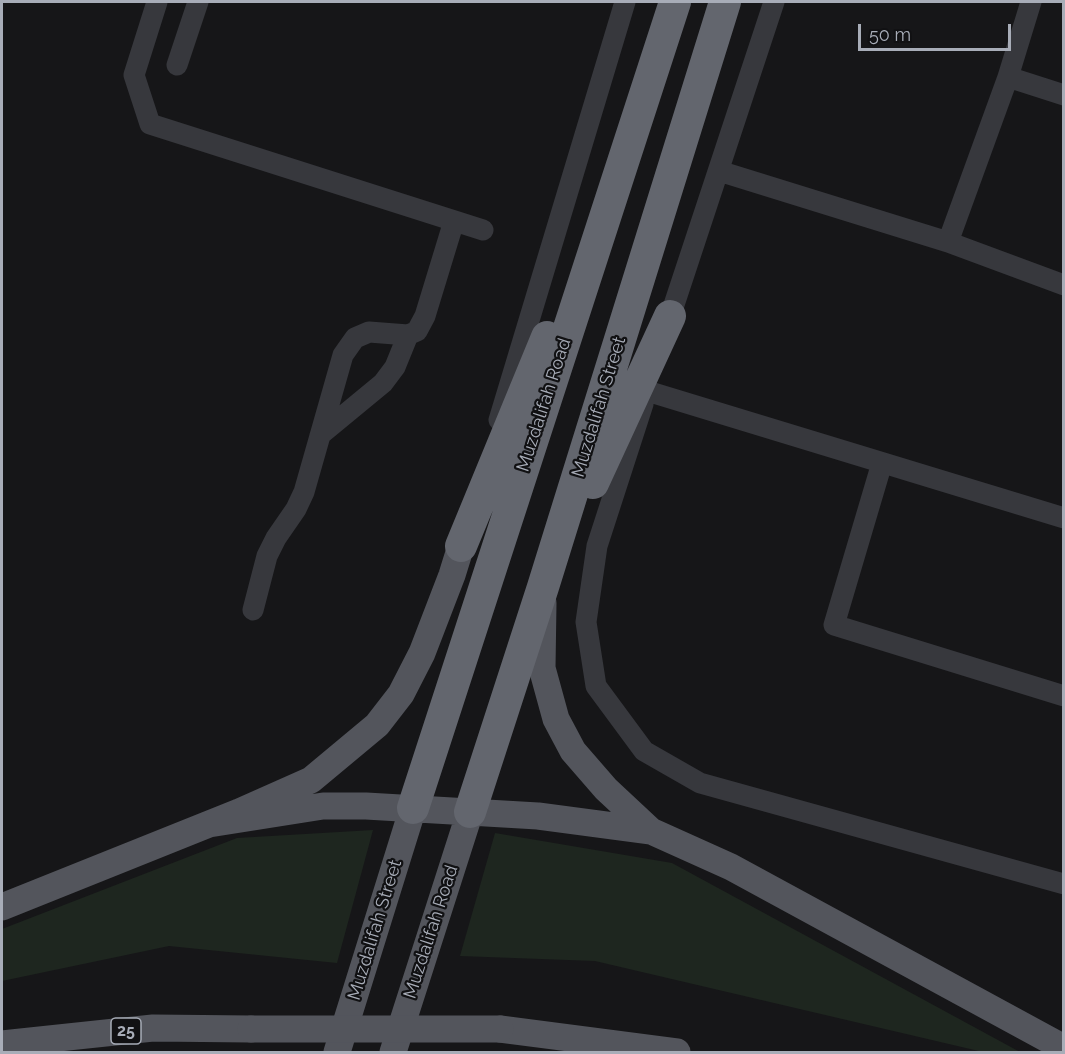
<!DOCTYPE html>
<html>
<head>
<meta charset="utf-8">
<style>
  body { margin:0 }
  #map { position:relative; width:1065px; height:1054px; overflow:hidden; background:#161618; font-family:Raleway,sans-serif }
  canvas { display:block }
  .frame { position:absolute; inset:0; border:3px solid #a8adb8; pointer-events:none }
  .scale { position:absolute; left:858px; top:24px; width:153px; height:27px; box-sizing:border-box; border:3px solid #a8adb8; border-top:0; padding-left:8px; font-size:18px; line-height:21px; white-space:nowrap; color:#a8adb8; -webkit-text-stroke:4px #111113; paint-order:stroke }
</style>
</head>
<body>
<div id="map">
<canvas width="1065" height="1054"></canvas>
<div class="frame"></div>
<div class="scale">50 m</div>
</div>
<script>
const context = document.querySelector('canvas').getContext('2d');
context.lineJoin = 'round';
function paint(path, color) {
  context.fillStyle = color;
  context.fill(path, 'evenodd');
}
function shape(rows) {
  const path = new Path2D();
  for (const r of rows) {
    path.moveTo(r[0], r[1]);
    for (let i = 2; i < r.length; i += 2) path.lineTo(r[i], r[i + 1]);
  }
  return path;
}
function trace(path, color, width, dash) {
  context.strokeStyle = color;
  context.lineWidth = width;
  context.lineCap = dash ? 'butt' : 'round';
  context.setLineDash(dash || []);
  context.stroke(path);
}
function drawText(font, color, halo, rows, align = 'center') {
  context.font = font + ' Raleway,sans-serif';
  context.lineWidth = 4.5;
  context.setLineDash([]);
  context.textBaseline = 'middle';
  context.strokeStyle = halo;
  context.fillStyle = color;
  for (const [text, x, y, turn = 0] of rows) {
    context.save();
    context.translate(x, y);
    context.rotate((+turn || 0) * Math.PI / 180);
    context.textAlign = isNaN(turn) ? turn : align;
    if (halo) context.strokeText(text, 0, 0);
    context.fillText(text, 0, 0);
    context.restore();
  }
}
paint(shape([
  [373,830,337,963,169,946,2,981,2,929,237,838],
  [495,833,672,863,1020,1052,983,1052,595,961,460,956]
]), '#1e261f');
trace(shape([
  [157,2,134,75,150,124,483,230],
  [177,65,198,2],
  [1008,77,1064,95],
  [719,171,948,242,1064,285],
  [948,242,1008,77,1031,2],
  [666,329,774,2],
  [647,391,1064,518],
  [643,404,597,546,586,622,596,686,644,751,700,783,1064,884],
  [499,420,625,2],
  [320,435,383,383,395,367,408,335],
  [882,463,834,625,1064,696],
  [253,610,267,556,276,538,296,509,304,492,343,355,355,338,369,332,408,335,417,331,425,316,454,221]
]), '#37383d', 21);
trace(shape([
  [543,603,542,668,556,719,573,751,606,789,651,831],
  [209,824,323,806,366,806,538,816,651,831,731,867,1064,1048],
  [2,907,239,812,311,780,377,725,401,694,422,653,452,575,461,546],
  [500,1029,677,1052],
  [2,1044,153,1028,251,1029],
  [337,1052,413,808],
  [393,1052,470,812]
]), '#53555c', 27);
trace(shape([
  [593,483,670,316],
  [461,546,547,337],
  [413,808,675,2],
  [470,812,543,587,725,2]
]), '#63666e', 32);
trace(shape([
  [251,1029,500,1029]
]), '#53555c', 27);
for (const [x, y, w] of [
  [126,1031,30]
]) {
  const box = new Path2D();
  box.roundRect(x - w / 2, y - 13, w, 26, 4.5);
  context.fillStyle = '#111113';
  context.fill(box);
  trace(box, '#a8adb8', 1.5);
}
drawText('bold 16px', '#a8adb8', null, [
  ["25",126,1031]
]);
drawText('18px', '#a8adb8', '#111113', [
  ["Muzdalifah Road",544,405,-72],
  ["Muzdalifah Street",599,407,-73],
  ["Muzdalifah Street",375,930,-73],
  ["Muzdalifah Road",431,932,-72]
]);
</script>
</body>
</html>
